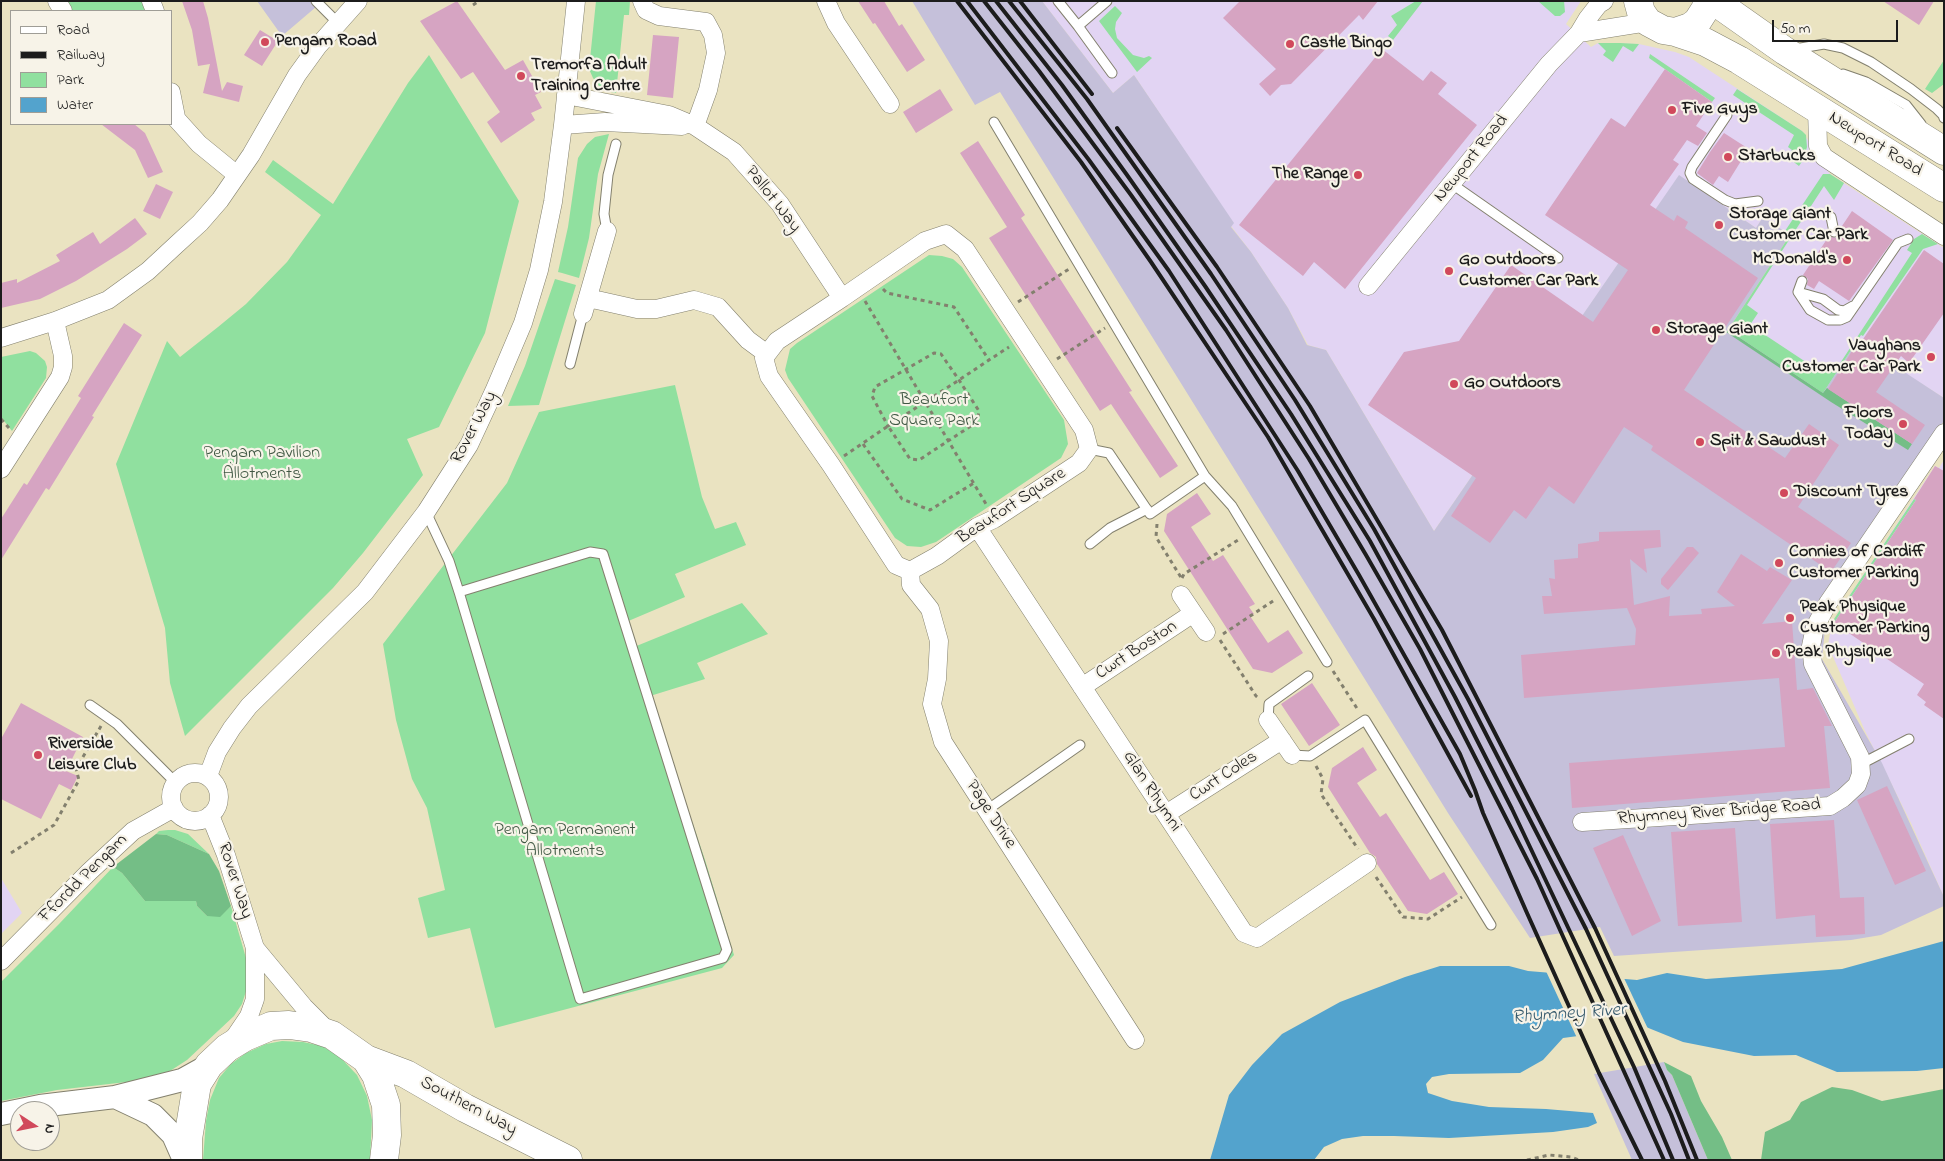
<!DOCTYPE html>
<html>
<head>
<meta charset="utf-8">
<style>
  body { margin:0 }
  #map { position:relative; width:1945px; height:1161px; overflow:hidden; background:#eae3c1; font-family:"Indie Flower",sans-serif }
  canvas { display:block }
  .frame { position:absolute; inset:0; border:2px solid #1c1c1c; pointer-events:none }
  .legend { position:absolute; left:10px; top:10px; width:162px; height:115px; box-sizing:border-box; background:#f7f3e8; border:1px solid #9f9d96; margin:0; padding:6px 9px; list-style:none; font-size:15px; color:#1c1c1c }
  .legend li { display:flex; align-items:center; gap:10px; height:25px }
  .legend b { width:25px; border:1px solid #9f9d96 }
  .north { position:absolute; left:10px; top:1101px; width:50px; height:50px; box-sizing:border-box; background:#f7f3e8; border:1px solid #9f9d96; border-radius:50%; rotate:101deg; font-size:14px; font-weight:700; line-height:20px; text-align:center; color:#1c1c1c }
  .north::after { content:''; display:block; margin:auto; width:18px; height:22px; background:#d1495b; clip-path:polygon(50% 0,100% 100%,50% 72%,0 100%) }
  .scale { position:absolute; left:1772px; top:20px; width:126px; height:22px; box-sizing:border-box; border:2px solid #1c1c1c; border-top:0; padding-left:6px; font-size:15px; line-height:18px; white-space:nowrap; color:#1c1c1c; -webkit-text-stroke:4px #f7f3e8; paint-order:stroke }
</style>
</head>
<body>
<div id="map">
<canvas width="1945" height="1161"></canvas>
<div class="frame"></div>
<ul class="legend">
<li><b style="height:6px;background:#fff"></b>Road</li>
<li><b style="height:6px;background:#1c1c1c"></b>Railway</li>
<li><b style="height:14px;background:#90e09f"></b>Park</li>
<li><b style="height:14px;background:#53a3cd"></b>Water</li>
</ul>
<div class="north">N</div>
<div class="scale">50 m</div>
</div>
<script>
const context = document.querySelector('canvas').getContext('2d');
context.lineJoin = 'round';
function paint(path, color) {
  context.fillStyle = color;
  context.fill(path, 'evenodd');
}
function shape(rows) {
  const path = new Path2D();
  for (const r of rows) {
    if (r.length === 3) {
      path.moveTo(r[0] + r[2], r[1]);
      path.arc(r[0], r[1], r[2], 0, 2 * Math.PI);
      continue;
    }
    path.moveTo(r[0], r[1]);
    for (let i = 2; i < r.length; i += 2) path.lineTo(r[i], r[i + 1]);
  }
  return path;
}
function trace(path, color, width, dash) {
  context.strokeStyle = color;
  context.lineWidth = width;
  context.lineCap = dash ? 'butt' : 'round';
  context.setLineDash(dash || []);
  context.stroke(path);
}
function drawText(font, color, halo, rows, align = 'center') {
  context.font = font + ' "Indie Flower",sans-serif';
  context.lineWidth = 4.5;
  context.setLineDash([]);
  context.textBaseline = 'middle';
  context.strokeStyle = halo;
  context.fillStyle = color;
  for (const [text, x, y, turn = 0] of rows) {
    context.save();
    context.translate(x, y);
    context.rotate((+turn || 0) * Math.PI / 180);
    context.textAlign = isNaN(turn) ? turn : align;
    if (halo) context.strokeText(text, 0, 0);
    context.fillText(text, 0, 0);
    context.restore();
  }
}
paint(shape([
  [1042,1,1581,1,1566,24,1591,47,1598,43,1639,44,1675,52,1689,57,1802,131,1830,174,1944,248,1944,398,1906,374,1823,393,1728,330,1790,235,1763,217,1756,228,1679,176,1434,531,1326,350,1308,345,1288,308,1251,252,1231,226,1233,223,1134,75,1113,93],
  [1944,460,1944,897,1911,823,1865,731,1828,645,1832,622,1935,466,1939,468],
  [1,878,22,913,1,934]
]), '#e2d4f3');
paint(shape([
  [257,1,323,1,282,36],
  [912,1,1042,1,1113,93,1134,75,1234,223,1231,227,1251,252,1288,308,1307,345,1326,350,1434,531,1679,175,1756,228,1763,217,1790,235,1728,330,1823,393,1857,341,1944,398,1944,421,1829,589,1822,659,1882,763,1944,897,1944,906,1881,935,1851,940,1614,956,1600,927,1530,938,1448,813,1000,92,975,105],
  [1664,1062,1667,1070,1672,1075,1708,1160,1632,1160,1594,1074]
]), '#c5c0da');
paint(shape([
  [66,1,143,1,147,11,72,11],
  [596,1,630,1,629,15,624,15,616,93,606,91,599,86,593,78,589,69],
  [1416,1,1423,1,1393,40,1388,36,1397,25,1391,16],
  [1538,1,1564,1,1565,12,1560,16,1555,16],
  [1115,6,1122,13,1116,22,1115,29,1117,38,1133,55,1144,58,1149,56,1152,58,1137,72,1099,21],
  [1598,43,1620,43,1639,44,1633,52,1623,46,1613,62,1603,55,1606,51],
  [1650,54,1715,98,1712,102,1649,58],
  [429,55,519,201,485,333,439,427,407,439,423,475,363,553,333,588,185,736,170,683,165,628,116,464,167,341,180,357,218,327,246,304,287,262,321,215,265,172,273,160,333,204,408,83],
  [1944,60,1944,84,1932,93,1925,89],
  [1737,89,1802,131,1806,135,1807,147,1803,160,1799,166,1787,157,1792,150,1788,147,1794,135,1733,95],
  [609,134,598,174,589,238,579,278,562,273,558,272,568,227,578,158,587,144,595,137],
  [1823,174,1830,174,1844,183,1834,200,1824,186,1747,305,1758,313,1750,325,1821,372,1828,362,1837,368,1912,253,1907,250,1914,239,1922,234,1938,244,1923,249,1863,336,1861,335,1823,393,1728,330,1790,235,1785,231],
  [929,255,942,256,953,259,962,267,1064,420,1068,444,1061,458,936,542,921,547,907,546,895,538,788,378,785,370,790,349,797,343],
  [555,279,576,285,539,405,508,406,525,366],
  [30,351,36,353,45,361,47,367,46,378,12,431,1,417,1,357],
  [675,385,702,497,715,529,736,522,746,545,675,574,685,597,626,622,634,647,742,603,768,634,697,663,705,679,650,696,705,860,734,955,722,968,495,1028,470,928,428,938,418,898,445,890,427,808,412,779,396,720,383,644,507,483,539,412],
  [1914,499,1916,500,1834,623,1832,622],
  [168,830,175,830,188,834,209,854,167,835,156,834,159,831],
  [113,867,122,873,145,901,196,901,197,906,207,916,220,916,231,906,248,965,248,985,242,1004,234,1016,187,1060,170,1071,144,1080,57,1090,1,1101,1,982,59,924],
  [282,1041,303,1042,322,1046,339,1056,357,1075,367,1096,372,1120,370,1160,203,1160,206,1121,210,1100,219,1078,231,1064,246,1053,266,1044]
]), '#90e09f');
paint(shape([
  [1728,330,1823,393,1827,388,1912,444,1908,450,1831,402,1726,332],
  [156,834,167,835,209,854,219,871,231,906,220,917,207,916,197,906,196,901,145,901,122,873,113,867],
  [1664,1062,1691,1076,1701,1101,1722,1137,1732,1160,1708,1160,1672,1075,1667,1070],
  [1832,1087,1852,1090,1882,1101,1944,1089,1944,1160,1761,1160,1765,1132,1790,1120,1801,1102]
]), '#74be86');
paint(shape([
  [1944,941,1944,1068,1917,1071,1837,1072,1796,1055,1754,1056,1683,1042,1646,1027,1563,1038,1543,1060,1520,1073,1449,1074,1432,1077,1426,1084,1428,1093,1452,1101,1489,1107,1546,1109,1593,1113,1597,1123,1588,1127,1553,1132,1449,1138,1394,1136,1363,1136,1342,1139,1324,1147,1314,1160,1210,1160,1229,1095,1252,1065,1282,1034,1340,1002,1405,977,1440,966,1509,966,1528,971,1637,980,1667,973,1706,979,1842,969]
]), '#53a3cd');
paint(shape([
  [1545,969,1623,976,1649,1031,1645,1029,1577,1038]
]), '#eae3c1');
paint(shape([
  [182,1,203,1,208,18,222,91,227,82,243,86,239,102,203,93,210,64,198,66,192,30],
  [457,1,505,70,523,60,541,92,535,95,542,108,531,113,535,120,501,143,487,122,500,112,473,72,461,79,420,21],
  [858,1,884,1,899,26,902,24,925,60,907,72,875,23,873,24],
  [1240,1,1378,1,1363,20,1359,15,1291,84,1281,85,1270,96,1259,84,1276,69,1223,18],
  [1883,1,1934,1,1919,25],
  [260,30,278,41,262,66,244,55],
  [653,35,679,37,673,98,647,95],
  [1382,49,1423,81,1431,71,1447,83,1438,94,1477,125,1345,289,1314,262,1303,276,1239,225],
  [1665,69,1712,102,1696,126,1707,133,1698,146,1687,140,1673,160,1679,164,1650,205,1674,221,1677,215,1688,222,1685,228,1758,278,1684,390,1785,458,1809,424,1839,445,1798,507,1851,543,1831,572,1651,450,1653,446,1624,427,1574,504,1549,486,1526,519,1514,510,1490,543,1451,516,1476,478,1368,405,1404,352,1459,341,1511,265,1593,322,1628,270,1545,215,1611,118,1625,127],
  [940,89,953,110,916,133,903,112],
  [101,124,134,124,145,133,163,172,148,178,135,150],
  [1724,133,1752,151,1744,163,1741,161,1728,182,1719,176,1713,185,1697,173,1710,152],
  [978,141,1025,215,1021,218,1132,391,1129,392,1178,466,1160,478,1111,404,1100,411,989,238,1007,227,960,153],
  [156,184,173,192,160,219,143,211],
  [1852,211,1893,240,1849,301,1819,281,1814,289,1807,285,1808,279,1803,275,1829,236,1835,238,1838,236,1840,229],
  [135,218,147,234,127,249,76,281,40,299,1,308,1,283,17,279,17,283,60,261,56,255,93,232,100,244],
  [1924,250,1944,264,1944,313,1909,363,1901,356,1876,392,1925,425,1912,444,1828,389,1857,343,1859,345],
  [124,323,142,335,92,416,94,417,73,451,49,490,46,488,1,560,1,519,24,483,27,485,81,398,78,396],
  [1935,466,1944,471,1944,719,1924,705,1926,702,1917,695,1924,684,1834,623,1916,500,1914,499],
  [1197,493,1211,514,1191,527,1213,561,1223,555,1255,604,1249,607,1254,614,1250,616,1268,643,1288,630,1303,653,1272,673,1253,669,1164,531,1167,514],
  [1660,530,1661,547,1644,549,1647,573,1630,559,1634,605,1670,596,1669,616,1702,614,1701,609,1735,606,1717,592,1741,554,1767,571,1770,567,1792,580,1762,624,1792,621,1797,690,1813,688,1832,726,1824,726,1830,788,1572,808,1569,763,1785,747,1779,678,1524,698,1521,655,1635,645,1636,629,1627,608,1544,614,1542,596,1552,596,1549,578,1555,579,1554,560,1578,558,1578,544,1599,541,1599,532],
  [1687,547,1693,547,1699,553,1668,590,1661,584,1661,579],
  [1312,683,1340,725,1309,746,1281,704],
  [21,703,83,737,66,771,78,776,71,790,59,784,41,819,1,799,1,739],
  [1363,747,1377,770,1357,783,1380,817,1386,813,1430,880,1444,872,1458,894,1427,914,1408,911,1377,864,1376,857,1370,853,1328,787,1332,768],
  [1887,786,1926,871,1895,885,1857,800],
  [1834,820,1840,898,1864,897,1865,934,1816,937,1815,915,1776,919,1770,824],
  [1735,828,1742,922,1678,926,1671,832],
  [1623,835,1661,921,1632,936,1593,848]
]), '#d6a4c2');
const service = shape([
  [316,1,337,22],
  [1058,1,1078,26],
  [1107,1,1078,26,1112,73],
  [1795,49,1824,44,1843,48,1871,62,1911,89,1937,109,1943,115,1944,118],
  [1843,74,1866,82,1906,105,1921,124],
  [1727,115,1692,167,1690,173,1693,179,1725,200,1735,204,1758,201],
  [994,122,1205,476,1232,506,1327,662],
  [1452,184,1558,258],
  [1831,217,1834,232],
  [607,231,604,214,608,175,616,144],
  [1802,281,1798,292,1810,310,1828,320,1840,320,1847,317,1898,243,1908,239],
  [1798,292,1823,299,1838,310,1844,311,1853,306],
  [570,364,583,314],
  [1089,449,1109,453,1150,514,1205,476],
  [426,512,449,561,459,592,580,999,723,958,727,950,603,554,590,552,459,592],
  [1090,544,1110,528,1147,509],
  [90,705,117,724,176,783],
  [1268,720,1269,704,1308,676],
  [1292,755,1310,756,1365,720,1491,925],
  [1861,764,1909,739],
  [987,810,1080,745]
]);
const minor = shape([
  [57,1,63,11],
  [151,1,155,11],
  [642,1,646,10,659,16,706,22,713,35,716,53,708,90,695,126],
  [826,1,836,23,890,104],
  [1579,33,1648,22],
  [171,92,176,117],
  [566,95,669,115,695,126,734,152,780,204,842,298,925,241,946,234,965,249,1084,430,1089,449,1079,463,994,519,977,527,937,556,910,571,896,565,831,465,769,376,764,358,777,341,842,298],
  [1817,108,1818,146,1824,157,1944,236],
  [171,113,199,144,237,175],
  [563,125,605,122,682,126],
  [1368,286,1549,64,1579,33,1588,18,1599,4,1604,1],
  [588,298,637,309,656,309,694,300,718,307,748,340,767,354],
  [583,314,607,231],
  [1,338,55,321,108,300,148,271,176,245,200,223,220,200,251,155,297,75,318,46,358,1],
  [1,469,60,377,63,367,63,356,55,321],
  [977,527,1244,933,1257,938,1367,863],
  [910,571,911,585,930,609,939,641,937,679,932,704,943,742,1135,1040],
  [1181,595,1206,632],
  [1082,687,1192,614],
  [1268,720,1292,755],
  [195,797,24],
  [208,776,217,752,232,728,249,706,365,592,426,512,469,445,495,389,523,323,539,270,553,202,563,125,576,1],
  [1166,814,1282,740],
  [210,815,226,855,255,948,255,999,249,1016,232,1041],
  [1582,822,1830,806,1843,798,1857,785,1861,774,1860,757,1813,664,1811,646,1815,627,1828,603,1944,433],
  [255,948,304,1007,328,1031],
  [1,961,89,872,133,831,174,808]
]);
const tertiary = shape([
  [115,1097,153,1115,173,1135,184,1160],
  [1,1114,40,1106,115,1097,182,1080,209,1065]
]);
const primary = shape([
  [1638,1,1641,12,1648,22,1663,30,1675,32,1690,27,1697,22,1706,8,1707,1],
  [1714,1,1785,51,1944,151],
  [1675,32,1705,42,1739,60,1944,188],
  [366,1059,406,1074,465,1108,568,1160],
  [188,1160,188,1139,197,1084,209,1065,227,1048,245,1037,271,1026,289,1025,311,1028,332,1035,366,1059,376,1075,386,1105,387,1135,384,1160]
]);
trace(service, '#83806e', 11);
trace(minor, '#83806e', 19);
trace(tertiary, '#83806e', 24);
trace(primary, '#83806e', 29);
trace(shape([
  [473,5,479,1],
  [883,289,887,293,954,307,989,360],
  [865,301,986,504],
  [1018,302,1069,269],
  [1057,359,1105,328],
  [1,419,9,428],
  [863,444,902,499,930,510,974,483],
  [844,456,888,426,910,459,919,460,977,422,979,411,959,380,941,354,934,353,875,387,872,396,888,426,959,380,989,360,1009,347],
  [1157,524,1156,537,1182,579],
  [1182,578,1184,574,1238,540],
  [1223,634,1276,599],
  [1220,640,1256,696,1260,699],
  [1333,671,1358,710],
  [1316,766,1323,779,1321,794,1358,849],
  [11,853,54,825,79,780,76,769,101,726],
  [1376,877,1403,917,1428,919,1462,897],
  [1527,1160,1549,1155,1571,1157,1579,1160]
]), '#83806e', 3, [4, 4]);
trace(service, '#fff', 9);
trace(minor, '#fff', 18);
trace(tertiary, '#fff', 22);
trace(primary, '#fff', 28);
trace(shape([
  [957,1,1081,162,1151,262,1268,437,1374,619,1471,796],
  [967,1,1089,160,1169,271,1298,471,1359,575,1460,754,1475,790,1483,813,1527,913,1599,1073,1642,1160],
  [984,1,1039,71,1131,195,1226,330,1309,459,1366,555,1420,649,1537,879,1664,1160],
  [996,1,1062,85,1127,175,1205,286,1291,414,1370,541,1455,697,1512,809,1634,1067,1673,1160],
  [1009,1,1087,99,1211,274,1295,400,1374,529,1468,699,1586,929,1671,1114,1689,1160],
  [1020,1,1092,94],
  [1117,128,1217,267,1310,406,1442,630,1595,928,1665,1081,1697,1160]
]), '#1c1c1c', 4);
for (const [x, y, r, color] of [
  [265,42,5,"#d1495b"],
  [1290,44,5,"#d1495b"],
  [521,76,5,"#d1495b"],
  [1672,110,5,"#d1495b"],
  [1728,157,5,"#d1495b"],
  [1358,175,5,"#d1495b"],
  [1719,225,5,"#d1495b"],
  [1847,260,5,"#d1495b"],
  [1449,271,5,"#d1495b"],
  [1656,330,5,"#d1495b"],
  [1931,357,5,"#d1495b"],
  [1454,384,5,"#d1495b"],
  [1903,424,5,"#d1495b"],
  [1700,442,5,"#d1495b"],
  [1784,493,5,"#d1495b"],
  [1779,563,5,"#d1495b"],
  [1790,618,5,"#d1495b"],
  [1776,653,5,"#d1495b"],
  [38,755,5,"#d1495b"]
]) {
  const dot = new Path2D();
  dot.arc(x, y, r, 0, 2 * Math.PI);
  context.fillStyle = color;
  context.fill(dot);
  trace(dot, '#f7f3e8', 2);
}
drawText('bold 18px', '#1c1c1c', '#f7f3e8', [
  ["Pengam Road",275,42],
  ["Castle Bingo",1300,44],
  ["Tremorfa Adult",531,66],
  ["Training Centre",531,87],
  ["Five Guys",1682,110],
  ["Starbucks",1738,157],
  ["The Range",1348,175,"right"],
  ["Storage Giant",1729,215],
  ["Customer Car Park",1729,236],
  ["McDonald's",1837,260,"right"],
  ["Go Outdoors",1459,261],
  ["Customer Car Park",1459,282],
  ["Storage Giant",1666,330],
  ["Vaughans",1921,347,"right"],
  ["Customer Car Park",1921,368,"right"],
  ["Go Outdoors",1464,384],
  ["Floors",1893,414,"right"],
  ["Today",1893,435,"right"],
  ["Spit & Sawdust",1710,442],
  ["Discount Tyres",1794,493],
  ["Connies of Cardiff",1789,553],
  ["Customer Parking",1789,574],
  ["Peak Physique",1800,608],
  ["Customer Parking",1800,629],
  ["Peak Physique",1786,653],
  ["Riverside",48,745],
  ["Leisure Club",48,766]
], 'left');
drawText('18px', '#1c1c1c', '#f7f3e8', [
  ["Newport Road",1875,145,32],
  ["Newport Road",1472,159,-51],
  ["Pallot Way",772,200,52],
  ["Rover Way",475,428,-62],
  ["Beaufort Square",1012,507,-33],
  ["Cwrt Boston",1137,651,-33],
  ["Cwrt Coles",1224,777,-33],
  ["Glan Rhymni",1151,792,57],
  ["Rhymney River Bridge Road",1719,813,-4],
  ["Page Drive",990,815,57],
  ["Ffordd Pengam",84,879,-45],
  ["Rover Way",234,881,72],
  ["Southern Way",468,1107,28]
]);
drawText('18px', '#3f5743', '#f7f3e8', [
  ["Beaufort",934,401],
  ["Square Park",934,422],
  ["Pengam Pavilion",262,454],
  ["Allotments",262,475],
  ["Pengam Permanent",565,831],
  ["Allotments",565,852]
]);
drawText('italic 19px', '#35596c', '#f7f3e8', [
  ["Rhymney River",1569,1015,-4]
]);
</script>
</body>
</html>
